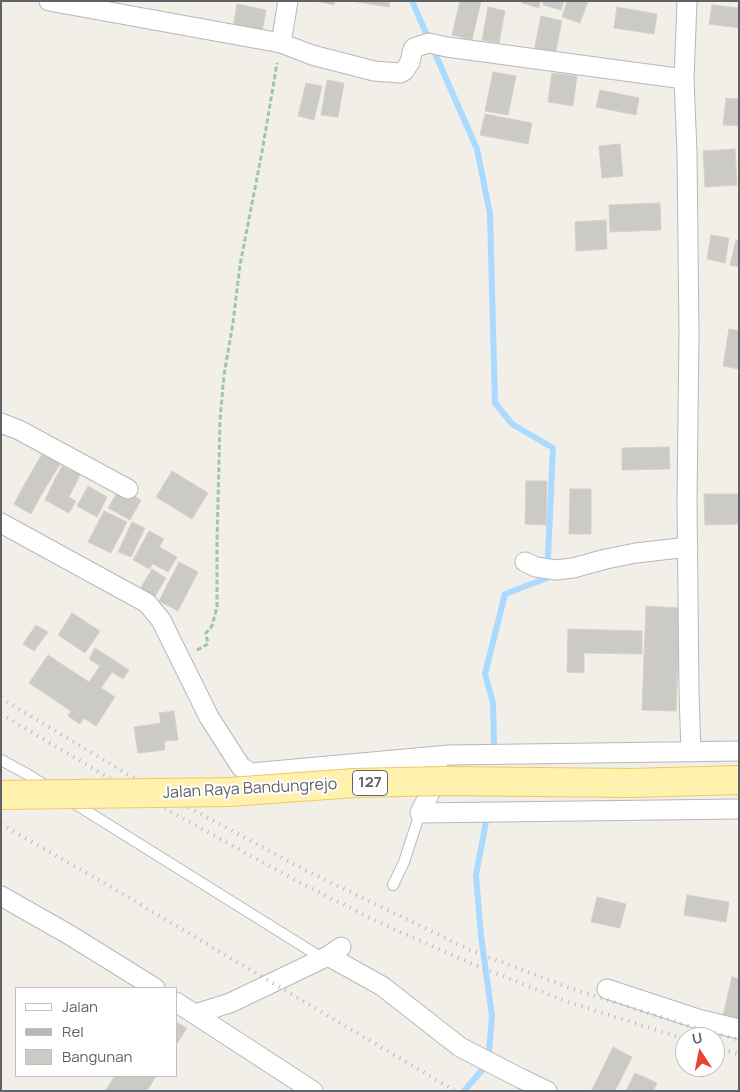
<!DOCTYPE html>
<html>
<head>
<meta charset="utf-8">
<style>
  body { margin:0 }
  #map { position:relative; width:740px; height:1092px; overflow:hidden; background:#f1efe8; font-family:Manrope,sans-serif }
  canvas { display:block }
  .frame { position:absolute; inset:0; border:2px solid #5f6368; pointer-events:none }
  .legend { position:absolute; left:15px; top:987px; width:162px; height:90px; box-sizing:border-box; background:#fff; border:1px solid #bfc1c3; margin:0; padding:6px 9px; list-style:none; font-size:15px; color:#5f6368 }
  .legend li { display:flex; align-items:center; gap:10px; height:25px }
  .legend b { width:25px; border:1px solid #bfc1c3 }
  .north { position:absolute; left:675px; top:1027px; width:50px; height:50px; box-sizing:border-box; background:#fff; border:1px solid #bfc1c3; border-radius:50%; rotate:349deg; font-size:14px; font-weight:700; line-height:20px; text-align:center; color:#5f6368 }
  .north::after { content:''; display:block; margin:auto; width:18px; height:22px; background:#ea4335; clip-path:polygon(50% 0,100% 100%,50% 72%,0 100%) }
</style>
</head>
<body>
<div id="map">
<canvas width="740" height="1092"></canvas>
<div class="frame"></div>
<ul class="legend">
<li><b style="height:6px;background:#fff"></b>Jalan</li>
<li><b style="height:6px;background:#b6b7b8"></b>Rel</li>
<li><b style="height:14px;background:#cccac5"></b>Bangunan</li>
</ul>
<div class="north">U</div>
</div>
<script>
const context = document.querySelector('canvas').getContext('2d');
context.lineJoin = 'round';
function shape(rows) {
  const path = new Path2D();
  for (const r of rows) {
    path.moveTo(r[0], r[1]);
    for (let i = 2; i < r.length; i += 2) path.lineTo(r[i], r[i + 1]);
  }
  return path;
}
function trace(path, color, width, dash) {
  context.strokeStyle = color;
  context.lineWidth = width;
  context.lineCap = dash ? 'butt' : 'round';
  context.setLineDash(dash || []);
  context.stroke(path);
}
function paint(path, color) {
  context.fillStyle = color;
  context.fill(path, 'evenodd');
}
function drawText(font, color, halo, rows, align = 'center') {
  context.font = font + ' Manrope,sans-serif';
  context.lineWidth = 4;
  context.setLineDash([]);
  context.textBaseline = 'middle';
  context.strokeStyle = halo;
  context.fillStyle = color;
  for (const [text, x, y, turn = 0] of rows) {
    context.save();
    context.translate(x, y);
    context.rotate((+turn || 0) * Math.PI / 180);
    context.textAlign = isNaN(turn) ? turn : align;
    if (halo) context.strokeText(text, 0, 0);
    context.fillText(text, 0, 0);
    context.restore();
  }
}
trace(shape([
  [412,1,477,149,490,214,495,403,512,424,553,448,547,578,505,594,485,674,493,703,494,745],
  [464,1091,488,1063,492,1016,481,936,476,875,486,822]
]), '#aadaff', 6);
const building = shape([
  [316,1,335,1,334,5,316,1],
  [351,1,390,1,389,7,351,1],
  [460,1,481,1,472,40,452,35,460,1],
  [522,1,540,1,539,8,522,3,522,1],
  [544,1,564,1,561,10,543,5,544,1],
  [567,1,588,1,580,23,562,17,567,1],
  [237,4,266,10,262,32,233,27,237,4],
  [712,5,739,8,739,28,709,24,712,5],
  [488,7,505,11,499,43,482,40,488,7],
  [617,7,657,14,654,34,614,28,617,7],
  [541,16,562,21,555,55,534,51,541,16],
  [493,72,516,76,508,115,485,111,493,72],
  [552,73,577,76,573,106,548,102,552,73],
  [327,80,344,83,338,117,321,115,327,80],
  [306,83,322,86,314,120,298,116,306,83],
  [600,90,639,98,636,115,596,107,600,90],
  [726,98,739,99,739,126,723,125,726,98],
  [485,114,532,123,528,144,480,135,485,114],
  [620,144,623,176,602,178,599,146,620,144],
  [735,149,737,185,705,187,703,151,735,149],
  [660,203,661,230,610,232,609,205,660,203],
  [606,220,607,249,576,251,575,222,606,220],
  [711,235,729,238,725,263,707,259,711,235],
  [736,240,739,241,739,267,730,265,736,240],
  [729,329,739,331,739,369,723,366,729,329],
  [669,447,670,469,622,470,622,448,669,447],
  [42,454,60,464,40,497,23,487,42,454],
  [62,466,80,475,73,489,55,479,62,466],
  [172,471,208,493,192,519,156,497,172,471],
  [55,479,73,489,69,497,76,501,69,513,45,500,55,479],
  [526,481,547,481,546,525,525,524,526,481],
  [88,486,107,497,97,517,77,506,88,486],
  [23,487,40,497,31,514,14,504,23,487],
  [120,488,141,500,130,520,108,508,120,488],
  [570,489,591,489,591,534,569,534,570,489],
  [704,494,739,494,739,524,705,525,704,494],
  [104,511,127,522,111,553,88,542,104,511],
  [132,522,145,528,131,557,118,552,132,522],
  [149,531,164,539,159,547,177,557,168,572,153,564,149,569,133,560,149,531],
  [179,562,198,572,178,611,159,601,179,562],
  [152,569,166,578,154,598,140,589,152,569],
  [646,606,680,608,676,711,642,710,646,606],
  [72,613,100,631,85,653,58,635,72,613],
  [36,625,48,632,34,651,23,644,36,625],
  [568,629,642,631,642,654,584,653,584,673,567,672,568,629],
  [95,648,129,670,123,679,112,672,101,688,115,697,96,726,84,718,80,724,68,716,71,711,29,683,48,655,89,682,100,666,89,659,95,648],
  [174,711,178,740,164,741,165,750,138,753,134,727,161,723,159,713,174,711],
  [687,895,729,902,726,922,684,915,687,895],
  [597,897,626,904,620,928,591,922,597,897],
  [732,977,739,979,739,1024,722,1020,732,977],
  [176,1022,187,1028,176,1045,176,1022],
  [613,1047,632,1057,615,1091,595,1091,592,1090,613,1047],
  [635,1073,657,1083,653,1091,626,1091,635,1073],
  [115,1076,156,1076,147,1091,105,1091,115,1076]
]);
paint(building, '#cccac5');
trace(building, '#d6d1c6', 1);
const lane = shape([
  [1,760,27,774,48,787],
  [69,800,322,958],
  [393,885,404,862,420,813]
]);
const street = shape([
  [49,1,281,43,312,55,374,71,400,73,404,71,410,62,413,49,416,47,429,43,447,47,684,79],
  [687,1,684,79,687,153,689,334,687,501,689,692,691,752],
  [281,43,288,1],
  [1,423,19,430,128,489],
  [1,523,147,603,161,620,209,717,241,767,251,773,449,755,739,751],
  [525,562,536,567,556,570,573,568,606,559,636,553,688,547],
  [440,772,420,813,739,809],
  [1,896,68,934,155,988],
  [328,956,382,986,460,1047,520,1078,547,1091],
  [607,989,698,1019,739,1029],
  [176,1002,313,1091],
  [195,1014,230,1003,328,956,341,947]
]);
trace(lane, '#b5b8bc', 12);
trace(street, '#b5b8bc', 21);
trace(shape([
  [197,650,208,644,206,633,212,626,217,607,217,542,220,420,224,375,233,323,240,265,262,152,277,63]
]), '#9cc7a9', 3, [5, 2.5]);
trace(lane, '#fff', 10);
trace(street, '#fff', 19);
trace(shape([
  [1,698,127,774,301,868,470,950,573,989,686,1025,739,1040],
  [1,714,104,775,295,880,376,921,468,962,568,1002,685,1039],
  [1,824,109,886,455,1091],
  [715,1048,739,1054]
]), '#b6b7b8', 4, [1, 6]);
const primaryBridge = shape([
  [1,795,230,792,354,783,446,781,630,783,739,780]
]);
trace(primaryBridge, '#f2c960', 30, []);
trace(primaryBridge, '#fff2af', 28);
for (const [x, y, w] of [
  [370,783,35]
]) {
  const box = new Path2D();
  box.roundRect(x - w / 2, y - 12.5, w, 25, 4);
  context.fillStyle = '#fff';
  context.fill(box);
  trace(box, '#5f6368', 1);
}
drawText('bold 15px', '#5f6368', null, [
  ["127",370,783]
]);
drawText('16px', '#5f6368', '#fff', [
  ["Jalan Raya Bandungrejo",250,789,-3]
]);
</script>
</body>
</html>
